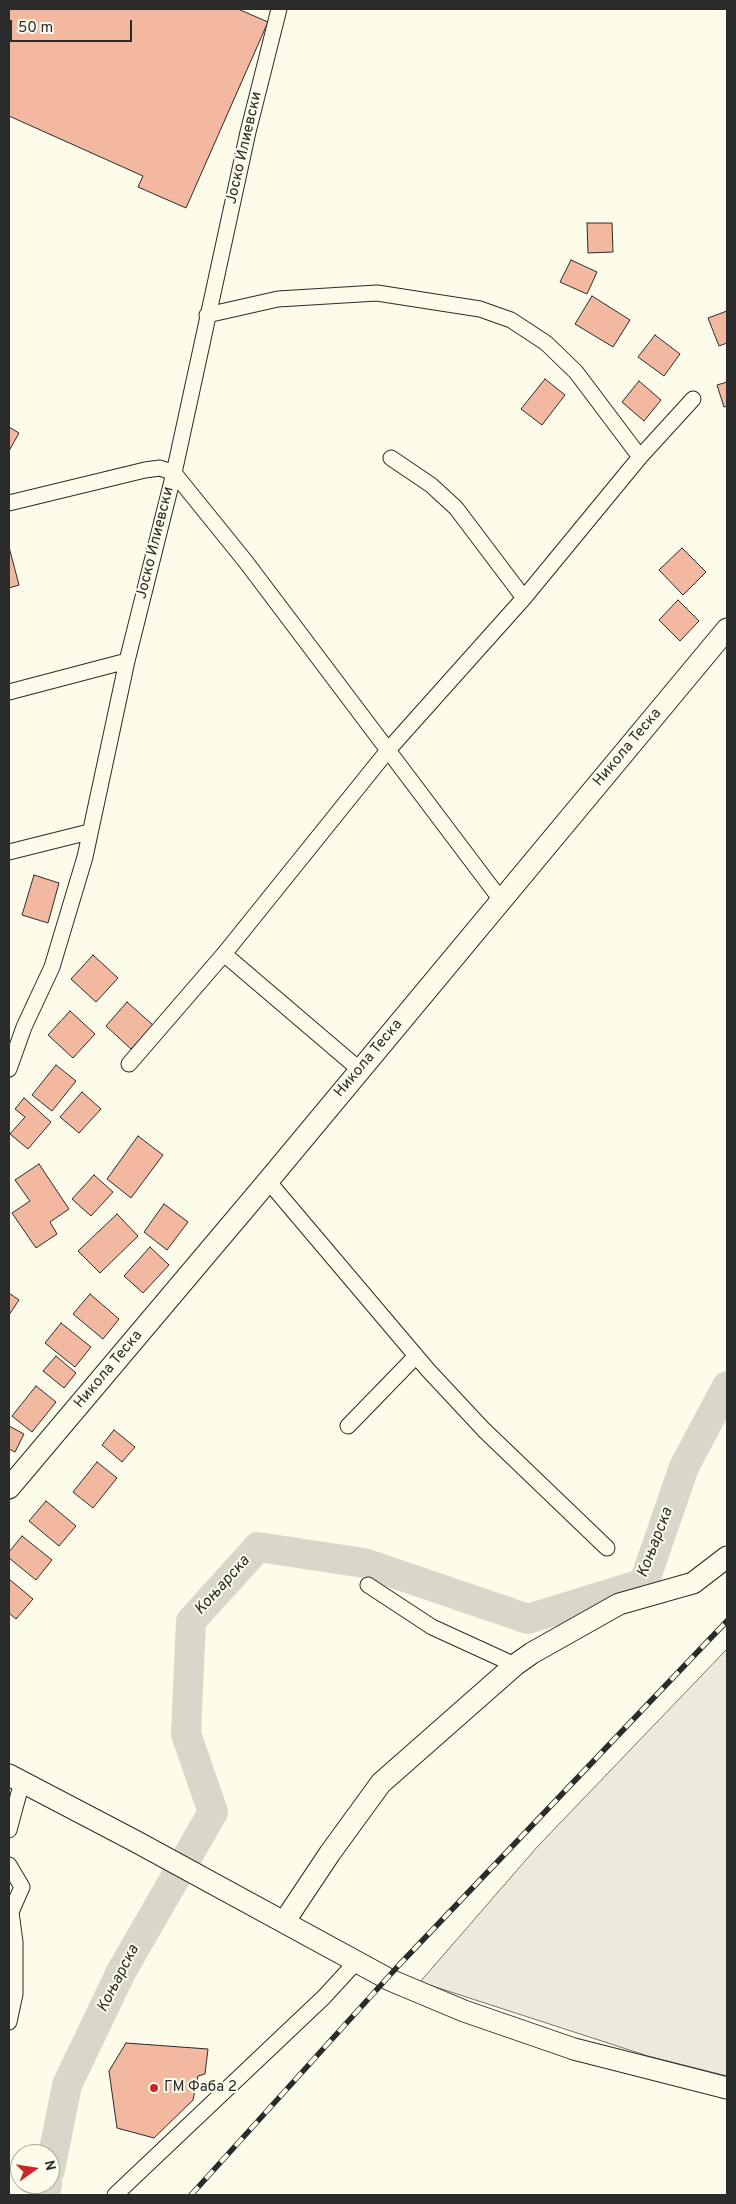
<!DOCTYPE html>
<html>
<head>
<meta charset="utf-8">
<style>
  body { margin:0 }
  #map { position:relative; width:736px; height:2204px; overflow:hidden; background:#fdfbea; font-family:Overpass,sans-serif }
  canvas { display:block }
  .frame { position:absolute; inset:0; border:10px solid #2b2b2b; pointer-events:none }
  .north { position:absolute; left:10px; top:2144px; width:50px; height:50px; box-sizing:border-box; background:#fdfbea; border:1px solid #a9a89e; border-radius:50%; rotate:77deg; font-size:14px; font-weight:700; line-height:20px; text-align:center; color:#2b2b2b }
  .north::after { content:''; display:block; margin:auto; width:18px; height:22px; background:#c62828; clip-path:polygon(50% 0,100% 100%,50% 72%,0 100%) }
  .scale { position:absolute; left:10px; top:20px; width:122px; height:22px; box-sizing:border-box; border:2px solid #2b2b2b; border-top:0; padding-left:6px; font-size:15px; line-height:18px; white-space:nowrap; color:#2b2b2b; -webkit-text-stroke:4px #fdfbea; paint-order:stroke }
</style>
</head>
<body>
<div id="map">
<canvas width="736" height="2204"></canvas>
<div class="frame"></div>
<div class="north">N</div>
<div class="scale">50 m</div>
</div>
<script>
const context = document.querySelector('canvas').getContext('2d');
context.lineJoin = 'round';
function paint(path, color) {
  context.fillStyle = color;
  context.fill(path, 'evenodd');
}
function shape(rows) {
  const path = new Path2D();
  for (const r of rows) {
    path.moveTo(r[0], r[1]);
    for (let i = 2; i < r.length; i += 2) path.lineTo(r[i], r[i + 1]);
  }
  return path;
}
function trace(path, color, width, dash) {
  context.strokeStyle = color;
  context.lineWidth = width;
  context.lineCap = dash ? 'butt' : 'round';
  context.setLineDash(dash || []);
  context.stroke(path);
}
function drawText(font, color, halo, rows, align = 'center') {
  context.font = font + ' Overpass,sans-serif';
  context.lineWidth = 4;
  context.setLineDash([]);
  context.textBaseline = 'middle';
  context.strokeStyle = halo;
  context.fillStyle = color;
  for (const [text, x, y, turn = 0] of rows) {
    context.save();
    context.translate(x, y);
    context.rotate((+turn || 0) * Math.PI / 180);
    context.textAlign = isNaN(turn) ? turn : align;
    if (halo) context.strokeText(text, 0, 0);
    context.fillText(text, 0, 0);
    context.restore();
  }
}
const green = shape([
  [727,1649,727,2076,648,2056,420,1982,538,1846,727,1649]
]);
paint(green, '#ecebdb');
trace(green, '#74746e', 1);
trace(shape([
  [50,2170,67,2085,121,1972,213,1812,186,1734,191,1621,258,1547,364,1563,528,1619,644,1583,684,1467,727,1386],
  [45,2195,47,2184]
]), '#d8d7c9', 30);
const building = shape([
  [9,9,238,9,268,22,186,208,138,187,143,176,9,116,9,9],
  [587,223,612,223,613,252,588,253,587,223],
  [571,260,597,272,587,294,560,282,571,260],
  [592,296,630,320,613,347,575,324,592,296],
  [727,311,727,343,719,346,708,318,727,311],
  [655,335,680,354,664,376,638,357,655,335],
  [545,379,565,395,542,425,521,409,545,379],
  [639,381,661,400,644,421,622,402,639,381],
  [727,382,727,406,724,407,717,385,727,382],
  [9,427,19,433,9,451,9,427],
  [9,547,19,585,9,588,9,547],
  [682,548,706,572,683,595,659,570,682,548],
  [678,600,699,621,680,641,659,620,678,600],
  [34,875,59,883,48,923,22,915,34,875],
  [93,955,118,978,96,1002,71,979,93,955],
  [127,1002,153,1025,131,1049,106,1026,127,1002],
  [70,1011,95,1034,73,1058,48,1035,70,1011],
  [56,1065,76,1081,52,1111,32,1095,56,1065],
  [82,1092,101,1109,79,1133,60,1117,82,1092],
  [24,1098,51,1122,28,1149,10,1134,25,1117,15,1109,24,1098],
  [138,1136,163,1155,131,1198,107,1179,138,1136],
  [39,1164,69,1209,50,1222,57,1234,36,1248,12,1213,30,1201,15,1180,39,1164],
  [94,1175,113,1192,91,1216,72,1199,94,1175],
  [164,1204,188,1222,167,1250,144,1232,164,1204],
  [117,1214,138,1236,100,1273,78,1251,117,1214],
  [150,1247,169,1265,143,1293,124,1276,150,1247],
  [9,1293,19,1300,9,1315,9,1293],
  [90,1294,119,1319,103,1339,73,1314,90,1294],
  [61,1323,91,1347,75,1367,45,1343,61,1323],
  [56,1356,76,1373,64,1388,43,1371,56,1356],
  [36,1386,56,1402,32,1432,12,1416,36,1386],
  [9,1426,24,1434,15,1452,9,1449,9,1426],
  [114,1430,135,1447,122,1462,102,1445,114,1430],
  [97,1462,117,1478,93,1508,73,1492,97,1462],
  [46,1501,76,1526,59,1546,29,1521,46,1501],
  [22,1536,52,1560,36,1580,9,1558,9,1552,22,1536],
  [9,1579,33,1599,16,1619,9,1613,9,1579],
  [126,2043,208,2049,205,2074,198,2076,193,2100,154,2138,117,2128,109,2071,126,2043]
]);
paint(building, '#f2b8a0');
trace(building, '#2b2b2b', 1);
const street = shape([
  [207,315,278,299,377,293,480,309,511,320,546,343,576,372,640,457],
  [391,458,431,485,456,508,524,598],
  [9,503,145,470,160,468,174,473,246,562,501,900],
  [9,692,127,661],
  [9,852,89,832],
  [224,954,360,1070],
  [129,1064,224,954,389,749,524,598,640,457,693,399],
  [9,1069,24,1027,52,967,85,857,127,661,174,473,248,132,279,9],
  [268,1181,428,1370,484,1430,607,1548],
  [348,1426,416,1356],
  [368,1585,432,1627,515,1665],
  [9,1830,22,1782],
  [9,1865,22,1887,11,1912,15,1942,15,1994,9,2022],
  [115,2195,324,1997,357,1961]
]);
const secondary = shape([
  [9,1488,268,1181,727,629],
  [9,1775,135,1841,390,1980,464,2011,574,2049,727,2088],
  [284,1922,330,1853,381,1783,515,1665,532,1653,619,1604,693,1583,727,1557]
]);
trace(street, '#2b2b2b', 17);
trace(secondary, '#2b2b2b', 23);
trace(street, '#fdfbea', 15);
trace(secondary, '#fdfbea', 21);
const rail = shape([
  [191,2195,399,1965,727,1621]
]);
trace(rail, '#2b2b2b', 5.5);
trace(rail, '#fdfbea', 4, [11]);
for (const [x, y, r, color] of [
  [154,2088,5,"#c62828"]
]) {
  const dot = new Path2D();
  dot.arc(x, y, r, 0, 2 * Math.PI);
  context.fillStyle = color;
  context.fill(dot);
  trace(dot, '#fdfbea', 2);
}
drawText('15px', '#2b2b2b', '#fdfbea', [
  ["Јоско Илиевски",245,148,-77],
  ["Јоско Илиевски",156,543,-76],
  ["Никола Теска",628,748,-50],
  ["Никола Теска",369,1059,-50],
  ["Никола Теска",109,1370,-50]
]);
drawText('15px', '#2b2b2b', '#fdfbea', [
  ["ГМ Фаба 2",164,2088]
], 'left');
drawText('italic 16px', '#2b2b2b', '#fdfbea', [
  ["Коњарска",656,1543,-69],
  ["Коњарска",223,1586,-48],
  ["Коњарска",119,1979,-63]
]);
</script>
</body>
</html>
